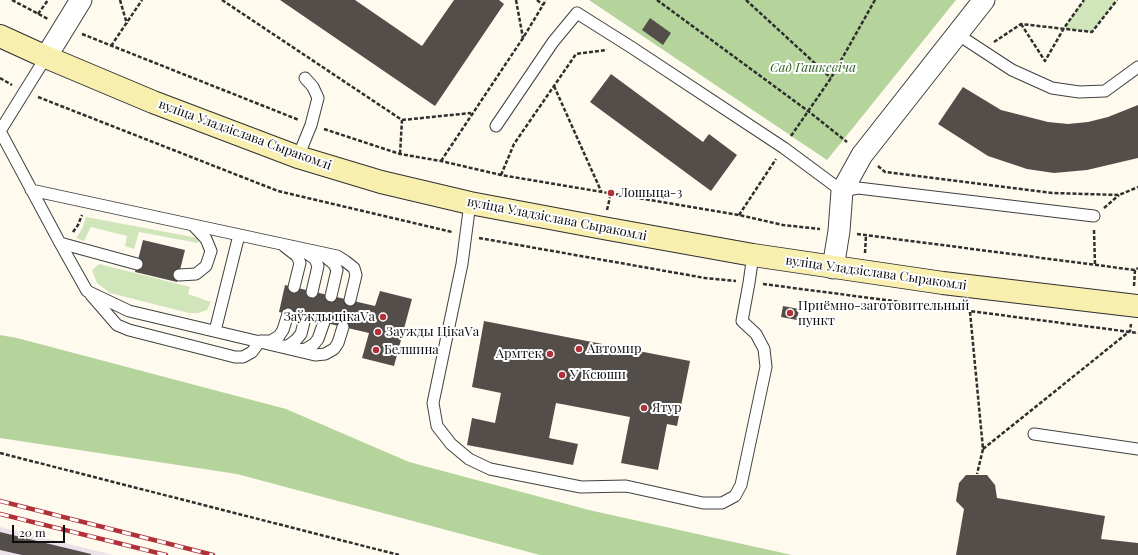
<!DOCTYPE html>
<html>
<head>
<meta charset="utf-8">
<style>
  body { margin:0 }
  #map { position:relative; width:1138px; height:555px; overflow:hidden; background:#fefaee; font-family:"Playfair Display",serif }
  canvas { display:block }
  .scale { position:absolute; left:12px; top:525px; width:53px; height:18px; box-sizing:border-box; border:2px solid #0d0d0d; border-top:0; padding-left:5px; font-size:12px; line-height:14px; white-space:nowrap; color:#0d0d0d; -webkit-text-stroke:3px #fff; paint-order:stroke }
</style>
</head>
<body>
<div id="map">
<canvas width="1138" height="555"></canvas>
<div class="scale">20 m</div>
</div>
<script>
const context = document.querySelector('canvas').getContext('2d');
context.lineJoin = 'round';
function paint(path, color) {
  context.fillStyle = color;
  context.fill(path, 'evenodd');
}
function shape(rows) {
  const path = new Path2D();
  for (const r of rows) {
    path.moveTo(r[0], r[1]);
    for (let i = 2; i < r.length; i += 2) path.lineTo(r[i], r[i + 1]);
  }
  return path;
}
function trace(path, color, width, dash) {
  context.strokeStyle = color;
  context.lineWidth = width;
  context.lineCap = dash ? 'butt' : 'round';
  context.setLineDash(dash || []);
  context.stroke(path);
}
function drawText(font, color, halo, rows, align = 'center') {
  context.font = font + ' "Playfair Display",serif';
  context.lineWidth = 4;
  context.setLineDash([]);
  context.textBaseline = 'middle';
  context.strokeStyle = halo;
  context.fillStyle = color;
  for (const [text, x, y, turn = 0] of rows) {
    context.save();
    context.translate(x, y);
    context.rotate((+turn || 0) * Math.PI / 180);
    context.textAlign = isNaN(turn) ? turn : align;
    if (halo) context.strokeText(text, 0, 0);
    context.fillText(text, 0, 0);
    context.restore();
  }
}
paint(shape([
  [0,527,113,555,0,555]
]), '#eae1eb');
paint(shape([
  [1084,0,1114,0,1116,2,1092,32,1064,28],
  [86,217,198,238,198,243,139,232,134,249,125,246,127,236,91,227,84,241,76,238,82,229],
  [99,264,190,287,188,294,211,302,207,310,198,313,189,313,110,293,97,283,92,270]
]), '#d1e5ba');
paint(shape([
  [589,0,956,0,827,160],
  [0,335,17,338,286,409,409,462,589,510,792,555,540,555,237,474,0,438]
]), '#b5d49b');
paint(shape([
  [280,0,355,0,422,46,454,0,499,0,504,4,435,106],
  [650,18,671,33,663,45,642,30],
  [611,74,703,142,709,134,737,155,711,191,590,102],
  [963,87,1001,110,1048,122,1068,124,1088,122,1108,117,1138,105,1138,158,1087,170,1054,173,1027,169,988,156,938,124],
  [143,240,185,250,177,282,135,272],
  [285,285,375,306,380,291,412,299,394,366,362,358,369,333,279,312],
  [783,306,799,309,797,320,781,317],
  [484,321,690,361,677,426,667,424,658,470,621,463,630,417,556,403,549,438,578,444,573,465,467,445,472,418,495,423,501,393,472,387],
  [966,475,987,475,995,485,997,498,1105,516,1101,539,1138,543,1138,555,956,555,964,509,956,501,959,483],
  [0,532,91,554,91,555,22,555,0,550]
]), '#544e4a');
const lane = shape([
  [957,34,1012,70,1052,88,1079,92,1105,91,1138,67],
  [496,126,553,42,577,13,631,47,784,148,842,191,858,188,1094,216],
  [0,131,60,243,87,291,129,311,315,355,325,354,334,349,338,343,343,327],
  [0,131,46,57],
  [298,157,311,125,318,98,313,87,305,78],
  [31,190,337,256,345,261,354,268,356,275,350,300],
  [470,203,462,264,433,403,437,426,451,444,469,459,490,469,581,487,626,486,703,503,722,503,735,496,741,485,766,367,764,349,756,334,742,321,749,283,753,255],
  [60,243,137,264],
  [284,246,297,256,300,263,294,287],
  [302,250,315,259,318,266,312,292],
  [322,254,334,264,337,270,331,296],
  [179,275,196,274,206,266,211,251,206,239,193,225],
  [91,295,117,325,129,330,235,357,243,357,252,352,260,341,271,341,279,336,283,330,288,314],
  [215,331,239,235],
  [281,346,288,346,296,340,301,334,305,318],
  [298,350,306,349,314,344,318,339,324,322],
  [1034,434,1138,449]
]);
const street = shape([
  [46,57,81,0],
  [833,268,839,231,842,191,862,155,984,0]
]);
const secondary = shape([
  [0,36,46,57,153,102,298,157,381,182,470,203,603,228,753,255,943,283,1138,306]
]);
trace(lane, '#404040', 13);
trace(street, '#404040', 23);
trace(secondary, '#2f2f2f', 24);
trace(shape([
  [12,0,48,19],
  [120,0,127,24],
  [222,0,402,120,400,154],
  [516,0,523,38],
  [537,0,543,5],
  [657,0,808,111,847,142],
  [746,0,831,78],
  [38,14,48,0],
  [1021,24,1045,61,1064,28,1084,0],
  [82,34,299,120],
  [994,42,1021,24,1092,32,1117,0],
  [111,46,142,0],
  [0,78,12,85],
  [554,86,601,191],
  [38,97,278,191,452,232],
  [402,120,471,113],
  [324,129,400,154,441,161,501,175,739,215,783,225,820,229],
  [791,136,831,78,875,0],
  [441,161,523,38,546,0],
  [878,166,885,172,1052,193,1119,195,1138,187],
  [501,175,514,144,576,54,607,50],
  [1104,208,1119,195],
  [607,210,611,193],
  [739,215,776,159],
  [1094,230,1095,265],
  [73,232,78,225,82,215],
  [857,234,1135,270,1138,268],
  [479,238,705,278,736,281],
  [865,253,866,235],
  [763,284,1138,333],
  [1134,286,1135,270],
  [970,312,983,449,977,474],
  [983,449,1130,331,1131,324],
  [0,453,399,555]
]), '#2f2f2f', 2.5, [4, 2]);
trace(lane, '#fff', 11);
trace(street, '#fff', 21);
trace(secondary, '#f8efae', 22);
const rail = shape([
  [0,501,213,555],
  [0,514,166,555]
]);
trace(rail, '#b13138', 4.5);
trace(rail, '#fff', 3, [9]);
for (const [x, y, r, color] of [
  [611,193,4,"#b13138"],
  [790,313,4,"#b13138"],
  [383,317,4,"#b13138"],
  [378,332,4,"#b13138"],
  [579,349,4,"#b13138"],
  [376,350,4,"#b13138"],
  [550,354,4,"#b13138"],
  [562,375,4,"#b13138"],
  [644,408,4,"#b13138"]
]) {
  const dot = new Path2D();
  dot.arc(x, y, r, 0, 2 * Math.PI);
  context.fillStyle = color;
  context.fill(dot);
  trace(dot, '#fff', 1.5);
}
drawText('italic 13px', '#305f23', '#fff', [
  ["Сад Гашкевіча",813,68]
]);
drawText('13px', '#0d0d0d', '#fff', [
  ["вуліца Уладзіслава Сыракомлі",245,135,20],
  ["вуліца Уладзіслава Сыракомлі",557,219,11],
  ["вуліца Уладзіслава Сыракомлі",876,273,8]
]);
drawText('13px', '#0d0d0d', '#fff', [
  ["Лошыца-3",619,193],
  ["Приёмно-заготовительный",798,306],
  ["пункт",798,321],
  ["Заўжды цікаVа",375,317,"right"],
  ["Заужды ЦікаVа",386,332],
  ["Автомир",587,349],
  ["Белшина",384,350],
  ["Армтек",542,354,"right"],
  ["У Ксюши",570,375],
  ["Ятур",652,408]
], 'left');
</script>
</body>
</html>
